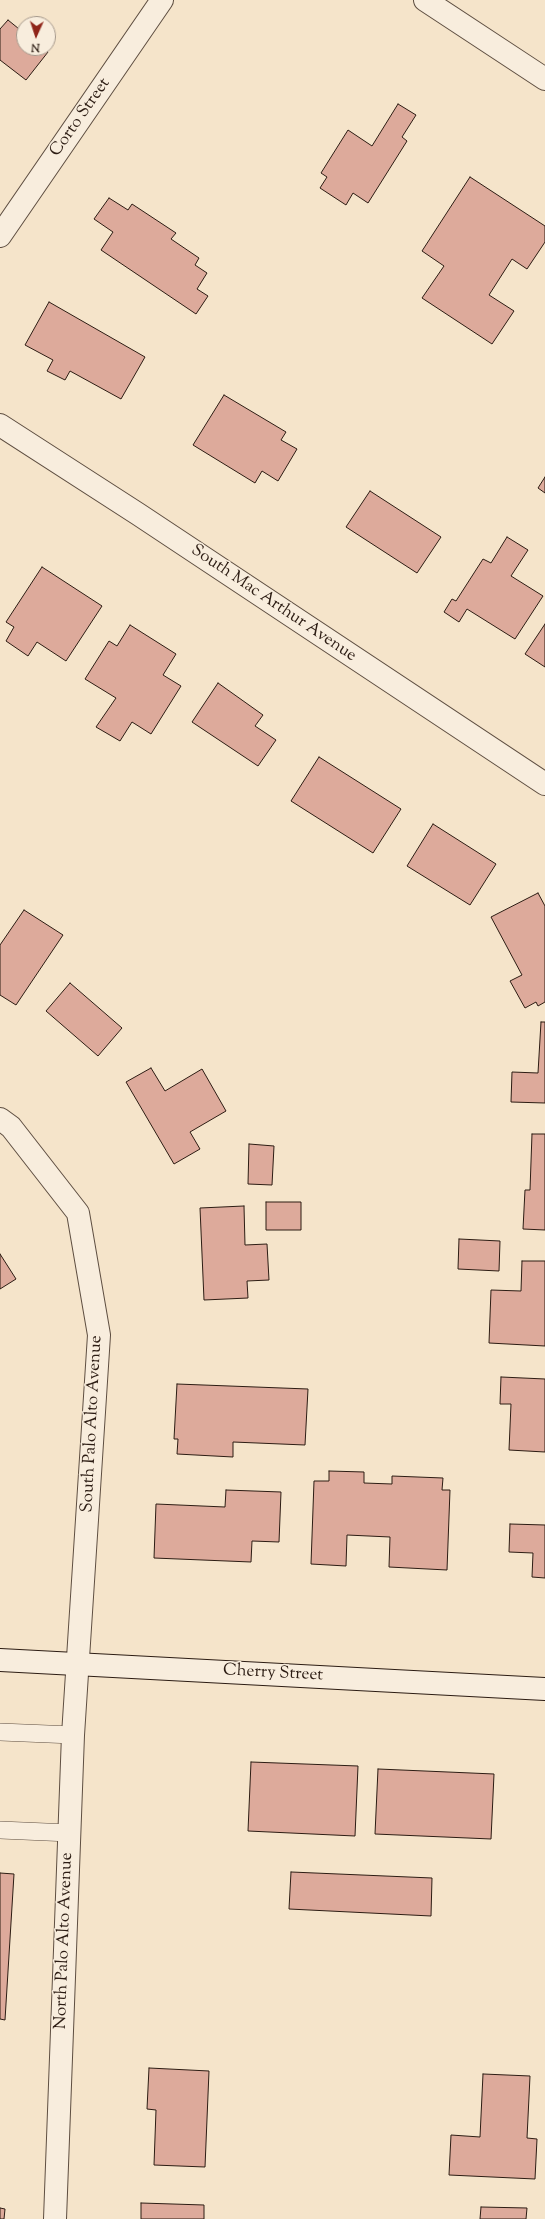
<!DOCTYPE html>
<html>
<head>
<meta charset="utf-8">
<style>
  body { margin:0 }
  #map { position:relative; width:545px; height:2219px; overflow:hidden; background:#f5e4ca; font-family:"Sorts Mill Goudy",serif }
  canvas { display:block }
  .north { position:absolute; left:16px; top:16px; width:40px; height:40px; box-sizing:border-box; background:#f8eddd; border:1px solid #a6998c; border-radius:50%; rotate:183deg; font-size:11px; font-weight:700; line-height:16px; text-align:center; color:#2c1c13 }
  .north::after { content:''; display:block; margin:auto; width:14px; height:18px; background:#8f2418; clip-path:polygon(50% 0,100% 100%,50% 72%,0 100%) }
</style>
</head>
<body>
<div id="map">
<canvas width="545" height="2219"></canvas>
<div class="north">N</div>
</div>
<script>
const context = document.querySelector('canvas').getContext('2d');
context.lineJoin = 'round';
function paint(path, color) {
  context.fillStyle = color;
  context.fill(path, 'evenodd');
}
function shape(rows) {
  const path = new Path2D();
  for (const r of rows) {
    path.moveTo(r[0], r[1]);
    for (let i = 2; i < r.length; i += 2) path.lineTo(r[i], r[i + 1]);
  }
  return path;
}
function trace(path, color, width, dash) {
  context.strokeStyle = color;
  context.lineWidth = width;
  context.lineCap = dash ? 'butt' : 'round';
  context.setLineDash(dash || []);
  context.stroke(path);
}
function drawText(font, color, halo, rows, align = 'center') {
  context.font = font + ' "Sorts Mill Goudy",serif';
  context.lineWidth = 3;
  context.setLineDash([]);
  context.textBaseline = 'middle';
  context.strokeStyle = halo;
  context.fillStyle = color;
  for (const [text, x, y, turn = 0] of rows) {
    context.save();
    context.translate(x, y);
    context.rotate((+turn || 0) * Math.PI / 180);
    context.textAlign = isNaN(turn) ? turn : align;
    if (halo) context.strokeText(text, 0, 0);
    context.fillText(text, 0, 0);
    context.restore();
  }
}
const building = shape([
  [8,20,24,33,24,48,43,48,48,52,26,80,0,60,0,29,8,20],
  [398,104,416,115,402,137,407,141,368,203,353,193,346,205,320,188,327,177,321,173,348,130,372,146,398,104],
  [470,177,545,226,545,242,527,269,512,259,489,295,514,311,492,344,422,298,444,266,422,251,470,177],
  [109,198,128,210,132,204,176,233,171,239,199,258,195,265,207,273,197,289,208,296,196,314,101,250,113,232,94,219,109,198],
  [49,302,145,357,121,399,70,371,65,380,47,371,53,360,25,345,49,302],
  [224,395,286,432,281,440,297,449,278,481,262,471,255,483,193,445,224,395],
  [545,477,545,493,538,488,545,477],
  [370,491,441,537,417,573,346,527,370,491],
  [507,537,528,550,511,576,543,596,515,639,467,609,459,622,444,612,452,599,456,601,483,559,491,563,507,537],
  [42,567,102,606,66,661,37,642,28,656,6,641,14,627,6,622,42,567],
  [545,624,545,667,525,654,545,624],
  [130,625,176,654,163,675,181,686,151,734,132,722,120,741,96,727,116,698,85,679,109,641,117,646,130,625],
  [218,683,263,715,255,726,276,740,258,766,192,722,218,683],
  [319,757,401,809,373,853,291,801,319,757],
  [433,824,496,864,470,905,407,866,433,824],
  [538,893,545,906,545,1002,538,1006,536,1002,525,1008,510,981,522,975,491,917,538,893],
  [24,910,63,935,16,1005,0,995,0,945,24,910],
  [70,983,122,1028,98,1056,46,1011,70,983],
  [541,1022,545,1022,545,1103,511,1102,512,1072,538,1073,541,1022],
  [151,1068,165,1091,202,1069,226,1111,190,1132,200,1149,174,1164,126,1082,151,1068],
  [532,1134,545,1134,545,1230,523,1229,525,1190,530,1190,532,1134],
  [249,1144,274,1146,272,1185,248,1184,249,1144],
  [266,1202,301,1202,301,1230,266,1230,266,1202],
  [244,1206,245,1245,267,1244,269,1280,247,1281,248,1298,204,1300,200,1208,244,1206],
  [459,1239,500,1241,499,1271,458,1269,459,1239],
  [0,1254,16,1279,0,1289,0,1254],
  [522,1261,545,1261,545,1346,489,1343,491,1290,521,1291,522,1261],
  [501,1377,545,1379,545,1452,509,1450,511,1404,500,1404,501,1377],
  [177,1384,308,1389,305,1445,233,1442,233,1457,177,1454,178,1439,174,1439,177,1384],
  [329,1471,364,1472,364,1483,392,1484,392,1476,443,1478,442,1490,450,1490,447,1570,389,1567,390,1537,347,1535,346,1566,311,1564,314,1481,329,1481,329,1471],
  [226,1490,281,1492,279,1542,252,1541,251,1562,154,1558,156,1504,225,1507,226,1490],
  [510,1524,545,1525,545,1578,532,1577,533,1553,509,1552,510,1524],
  [251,1762,358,1766,355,1836,248,1831,251,1762],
  [378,1769,494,1774,491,1839,375,1834,378,1769],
  [291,1872,432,1878,431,1916,289,1909,291,1872],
  [0,1873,14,1874,5,2020,0,2019,0,1873],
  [149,2068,209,2071,205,2167,154,2165,156,2110,147,2109,149,2068],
  [483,2074,530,2076,527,2138,537,2139,535,2179,449,2175,451,2135,480,2137,483,2074],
  [141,2203,204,2205,204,2219,141,2219,141,2203],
  [481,2207,527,2208,526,2219,480,2219,481,2207],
  [0,2208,5,2209,4,2219,0,2219,0,2208]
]);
paint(building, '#ddaa9b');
trace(building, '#2c1c13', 1);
const lane = shape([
  [0,1732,73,1735],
  [0,1830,70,1833]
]);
const street = shape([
  [425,0,545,79],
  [0,236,162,0],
  [0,425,138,514,545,784],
  [0,1119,11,1127,78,1213,99,1335,73,1735,55,2219]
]);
const secondary = shape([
  [0,1660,545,1689]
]);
trace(lane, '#5e4e41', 18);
trace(street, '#5e4e41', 24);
trace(secondary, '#2c1c13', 24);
trace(lane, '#f8eddd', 17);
trace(street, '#f8eddd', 22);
trace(secondary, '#f8eddd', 22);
drawText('17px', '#2c1c13', '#f8eddd', [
  ["Corto Street",81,118,-55],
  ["South Mac Arthur Avenue",273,604,34],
  ["South Palo Alto Avenue",93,1424,-87],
  ["Cherry Street",273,1674,3],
  ["North Palo Alto Avenue",65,1941,-88]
]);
</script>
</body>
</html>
